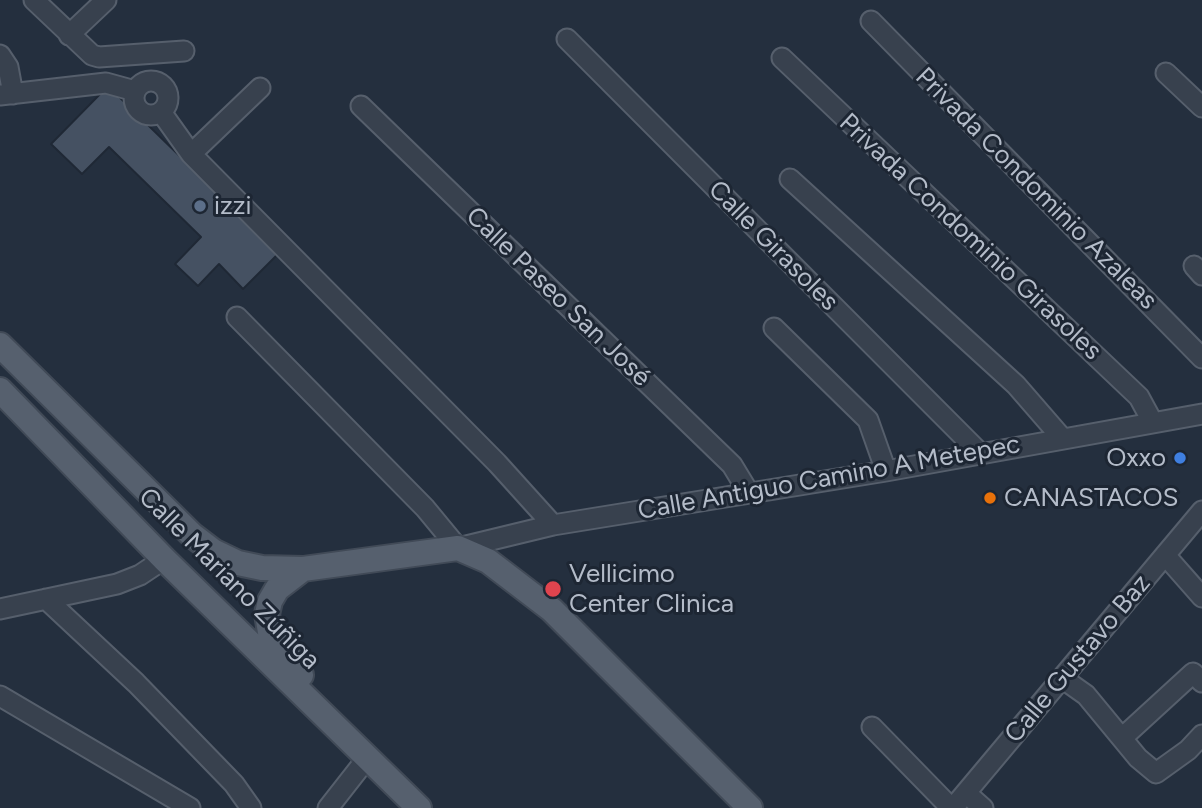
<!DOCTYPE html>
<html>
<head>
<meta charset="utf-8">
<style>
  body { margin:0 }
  canvas { display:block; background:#242f3e }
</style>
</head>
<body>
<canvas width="1202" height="808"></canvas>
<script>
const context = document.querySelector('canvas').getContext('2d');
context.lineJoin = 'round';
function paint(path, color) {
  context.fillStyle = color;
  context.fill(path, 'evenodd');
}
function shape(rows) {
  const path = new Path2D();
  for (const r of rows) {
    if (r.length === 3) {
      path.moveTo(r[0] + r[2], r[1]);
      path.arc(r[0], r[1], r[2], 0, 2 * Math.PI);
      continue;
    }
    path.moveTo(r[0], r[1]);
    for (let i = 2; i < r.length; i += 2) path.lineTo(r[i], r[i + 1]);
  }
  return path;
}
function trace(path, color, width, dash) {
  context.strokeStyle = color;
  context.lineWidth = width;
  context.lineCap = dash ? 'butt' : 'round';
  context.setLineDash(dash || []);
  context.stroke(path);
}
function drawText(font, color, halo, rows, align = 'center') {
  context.font = font + ' Figtree,sans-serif';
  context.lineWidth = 6;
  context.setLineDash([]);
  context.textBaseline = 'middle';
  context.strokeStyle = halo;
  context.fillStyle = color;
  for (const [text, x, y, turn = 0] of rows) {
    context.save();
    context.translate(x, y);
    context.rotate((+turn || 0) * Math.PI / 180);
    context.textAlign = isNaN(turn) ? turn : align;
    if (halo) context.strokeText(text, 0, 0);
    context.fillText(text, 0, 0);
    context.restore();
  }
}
const building = shape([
  [108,86,279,253,243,289,219,264,198,286,175,264,201,237,109,147,82,174,51,144,108,86]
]);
paint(building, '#455162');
trace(building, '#1f2835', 2);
const minor = shape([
  [34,0,92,55,99,57,184,51],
  [871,21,1202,358],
  [69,35,106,0],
  [567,39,980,453],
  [0,55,8,67,13,94],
  [782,58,1139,397,1152,421],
  [1166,73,1202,107],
  [151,98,17],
  [0,95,106,83,135,91],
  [361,106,732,465,749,493],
  [161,112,191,154,497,463,553,525],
  [191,154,260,88],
  [790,179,1016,385,1062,438],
  [1194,266,1202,275],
  [237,317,425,508,458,548,553,525,886,471,1202,414],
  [774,328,868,420,886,471],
  [1165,555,1202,597],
  [46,599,136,683,234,784,251,808],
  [0,609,117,584,140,575,164,559],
  [1062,678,1086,695,1138,758,1156,773,1188,750,1202,735],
  [0,696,190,808],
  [872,727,951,808],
  [1122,738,1193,673,1202,682],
  [966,793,983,808],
  [328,808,368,757],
  [953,808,1202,511]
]);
const major = shape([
  [0,345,192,535,213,551,238,563,262,568,303,569,458,548,488,561,552,610,750,808],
  [0,390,164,559,419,808],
  [301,675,270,632,267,614,270,601,277,589,303,569]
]);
trace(minor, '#565f6c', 23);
trace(major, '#414a57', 28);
trace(minor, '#38414e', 19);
trace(major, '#56606e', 24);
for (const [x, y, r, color] of [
  [200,206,7,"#5c6f8a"],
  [1180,458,7,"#3f7fe0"],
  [990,498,7,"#e8710a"],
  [553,589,9,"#e0444e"]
]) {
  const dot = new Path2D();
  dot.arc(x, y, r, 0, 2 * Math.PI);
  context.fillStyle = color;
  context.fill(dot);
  trace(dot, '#1d2633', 2.5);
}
drawText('26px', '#b4bcc9', '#1d2633', [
  ["Privada Condominio Azaleas",1036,189,45],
  ["Privada Condominio Girasoles",970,237,43],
  ["Calle Girasoles",773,246,45],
  ["Calle Paseo San José",558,297,44],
  ["Calle Antiguo Camino A Metepec",829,478,-10],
  ["Calle Mariano Zúñiga",229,579,45],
  ["Calle Gustavo Baz",1078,659,-50]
]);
drawText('26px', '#b4bcc9', '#1d2633', [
  ["izzi",214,206],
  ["Oxxo",1166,458,"right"],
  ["CANASTACOS",1004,498],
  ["Vellicimo",569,574],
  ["Center Clinica",569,604]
], 'left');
</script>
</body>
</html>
